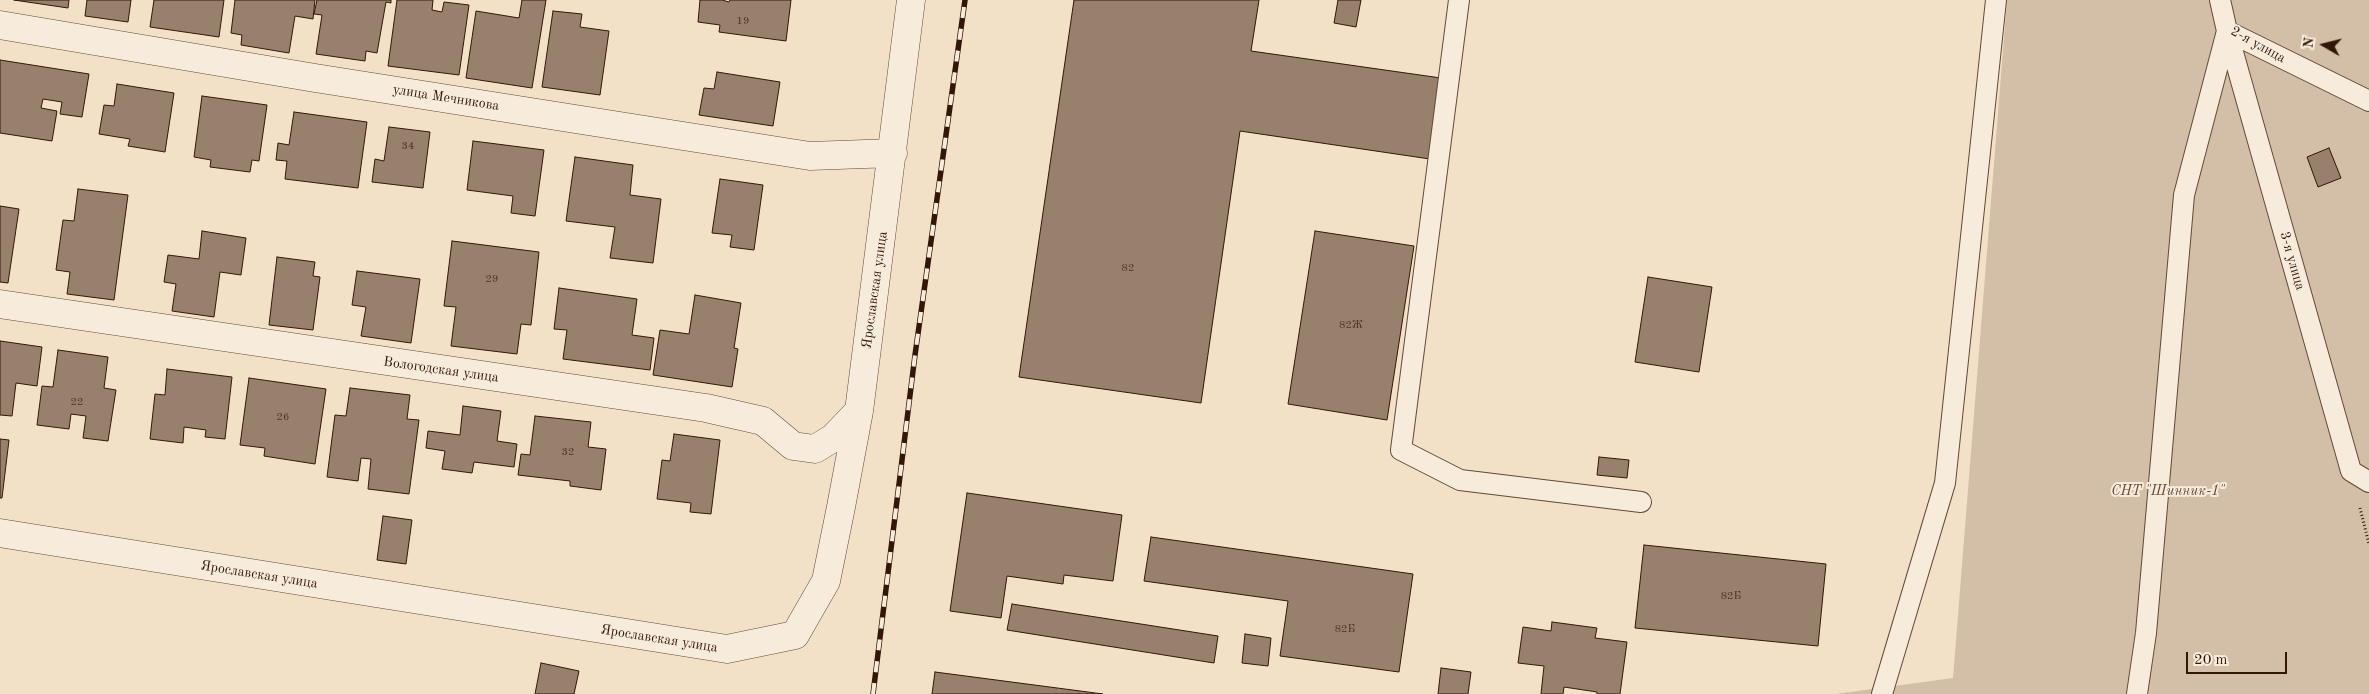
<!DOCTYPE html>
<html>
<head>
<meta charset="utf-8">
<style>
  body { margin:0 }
  #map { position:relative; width:2369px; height:694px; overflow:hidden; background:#f3e1c7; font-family:"Old Standard TT",serif }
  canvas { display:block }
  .north { position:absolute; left:2299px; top:20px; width:50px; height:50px; -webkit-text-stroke:4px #f7ecdb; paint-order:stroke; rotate:278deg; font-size:14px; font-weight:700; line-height:20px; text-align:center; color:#341609 }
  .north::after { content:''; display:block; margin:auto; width:18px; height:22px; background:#341609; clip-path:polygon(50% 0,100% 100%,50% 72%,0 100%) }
  .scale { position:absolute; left:2186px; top:652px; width:101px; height:22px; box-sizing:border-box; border:2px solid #341609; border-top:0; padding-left:6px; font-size:15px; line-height:18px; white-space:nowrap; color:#341609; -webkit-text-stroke:4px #f7ecdb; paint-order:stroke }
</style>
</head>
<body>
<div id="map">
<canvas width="2369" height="694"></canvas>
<div class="north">N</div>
<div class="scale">20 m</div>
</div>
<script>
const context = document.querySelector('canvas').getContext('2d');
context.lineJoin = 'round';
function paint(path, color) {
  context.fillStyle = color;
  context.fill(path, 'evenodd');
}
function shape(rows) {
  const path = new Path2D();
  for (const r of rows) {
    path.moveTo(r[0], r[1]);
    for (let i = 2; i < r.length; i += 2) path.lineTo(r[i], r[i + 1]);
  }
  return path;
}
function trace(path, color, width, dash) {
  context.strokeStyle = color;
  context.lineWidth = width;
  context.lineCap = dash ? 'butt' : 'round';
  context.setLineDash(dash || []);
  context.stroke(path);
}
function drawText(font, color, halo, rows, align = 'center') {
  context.font = font + ' "Old Standard TT",serif';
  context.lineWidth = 4;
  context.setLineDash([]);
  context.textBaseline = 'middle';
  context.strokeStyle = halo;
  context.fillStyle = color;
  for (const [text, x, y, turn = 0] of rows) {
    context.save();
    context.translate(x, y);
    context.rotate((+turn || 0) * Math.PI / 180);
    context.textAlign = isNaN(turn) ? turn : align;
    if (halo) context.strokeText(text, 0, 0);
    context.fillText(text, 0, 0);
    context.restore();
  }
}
paint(shape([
  [2007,0,2369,0,2369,694,1836,694,1953,678]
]), '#d3bea7');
const building = shape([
  [14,0,69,0,68,8,14,0],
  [87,0,131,0,128,22,85,16,87,0],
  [154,0,224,0,219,37,150,27,154,0],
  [235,0,315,0,313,19,295,16,289,53,241,45,242,35,231,33,235,0],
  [317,0,391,0,391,3,386,2,377,53,366,51,365,61,316,54,322,15,314,14,317,0],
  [397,0,433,0,432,10,442,12,444,2,469,5,459,75,388,66,397,0],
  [522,0,546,0,532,88,466,78,476,11,519,18,522,0],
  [700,0,722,0,729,2,730,0,791,0,786,41,719,32,720,25,698,22,700,0],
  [1074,0,1259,0,1251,51,1441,78,1430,159,1240,131,1201,403,1019,377,1074,0],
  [1338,0,1361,0,1356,27,1334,23,1338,0],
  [553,11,582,14,580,27,609,31,600,95,542,87,553,11],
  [0,60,89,74,82,117,60,114,62,102,43,99,41,108,57,111,52,141,0,133,0,60],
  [717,72,780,82,773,126,699,115,704,88,714,89,717,72],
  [117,84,174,93,165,152,128,146,130,139,99,134,104,105,114,106,117,84],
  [202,96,267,105,259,161,252,160,250,172,210,167,211,160,194,157,202,96],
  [294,112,367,122,358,188,285,179,287,161,276,160,278,143,289,145,294,112],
  [389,127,430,132,423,188,372,182,375,159,384,161,389,127],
  [473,141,544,150,535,216,511,213,513,196,467,190,473,141],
  [2329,148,2341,178,2318,187,2307,157,2329,148],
  [575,157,633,165,630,195,661,199,653,263,610,258,615,227,566,221,575,157],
  [720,179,763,185,754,250,730,247,732,235,712,233,720,179],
  [78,189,128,195,114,300,67,294,70,272,56,270,63,220,74,221,78,189],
  [0,206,19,209,8,283,0,282,0,206],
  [202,231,246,238,241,275,220,272,214,317,172,311,176,284,164,282,168,255,199,259,202,231],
  [1315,231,1414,246,1387,420,1288,404,1315,231],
  [452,241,539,252,531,325,521,324,517,354,451,346,456,307,444,306,452,241],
  [277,257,315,262,313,276,320,277,313,330,269,325,277,257],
  [357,271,420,279,411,343,361,336,366,307,352,305,357,271],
  [1648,277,1712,287,1699,372,1635,362,1648,277],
  [559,288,637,299,632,335,654,338,650,370,563,359,567,330,554,329,559,288],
  [695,295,741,303,734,348,738,349,732,387,653,375,660,330,689,334,695,295],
  [0,341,42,347,37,386,16,383,12,416,0,415,0,341],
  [58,350,108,357,104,388,116,390,108,441,83,438,86,416,71,414,69,429,37,425,42,386,53,387,58,350],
  [167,369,232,377,225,439,205,437,206,430,184,427,183,443,150,439,155,394,165,395,167,369],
  [249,378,326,389,315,464,264,456,265,448,240,445,249,378],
  [350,388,410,395,407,419,419,420,409,494,368,489,371,459,361,458,358,481,327,477,335,415,346,416,350,388],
  [463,406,501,411,497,441,517,444,514,467,474,462,472,473,442,469,445,451,426,448,428,431,460,435,463,406],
  [535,416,591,422,588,447,606,449,601,490,570,486,570,481,518,475,521,454,530,455,535,416],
  [674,434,720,440,711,514,690,512,691,503,657,499,662,460,670,461,674,434],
  [0,439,9,440,2,498,0,498,0,439],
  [1599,457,1629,460,1627,478,1597,475,1599,457],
  [967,493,1122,515,1113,581,1064,575,1063,584,1007,576,1001,618,950,611,967,493],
  [383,516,412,520,406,564,377,560,383,516],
  [1151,537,1413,574,1399,672,1280,656,1288,601,1144,581,1151,537],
  [1644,545,1826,564,1818,646,1635,628,1644,545],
  [1012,604,1218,636,1214,663,1007,630,1012,604],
  [1552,622,1597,628,1595,638,1627,642,1620,694,1597,694,1597,692,1564,687,1563,694,1541,694,1544,666,1518,663,1523,627,1551,631,1552,622],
  [1245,634,1271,638,1268,666,1242,663,1245,634],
  [541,663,579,671,574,694,535,694,541,663],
  [1441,668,1471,672,1468,694,1438,694,1441,668],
  [935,672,1103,694,932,694,935,672]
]);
paint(building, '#97806c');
trace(building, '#341609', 1);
const service = shape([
  [1459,0,1401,450,1460,480,1641,502],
  [2220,0,2227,31,2369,101],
  [2227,31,2351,471,2369,482],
  [1882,694,1945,483,1996,0],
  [2137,694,2146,633,2184,195,2227,31]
]);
const minor = shape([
  [0,25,315,78,810,156,893,153],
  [0,304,706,408,763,421,793,446,815,449,833,438,859,411],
  [0,533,727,649,795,635,826,581,841,507,859,411,911,0]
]);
trace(service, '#644938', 22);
trace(minor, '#644938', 29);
trace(shape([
  [2360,508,2369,544]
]), '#341609', 3, [1, 2.5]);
trace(service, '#f7ecdb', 20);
trace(minor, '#f7ecdb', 28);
const rail = shape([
  [873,694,915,355,965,0]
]);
trace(rail, '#341609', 5.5);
trace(rail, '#f7ecdb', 4, [11]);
drawText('11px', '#4d3022', null, [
  ["19",743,21],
  ["34",408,146],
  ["82",1128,268],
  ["29",492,279],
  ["82Ж",1351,325],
  ["22",77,402],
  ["26",283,417],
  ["32",568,452],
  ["82Б",1731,596],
  ["82Б",1345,629]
]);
drawText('14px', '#341609', '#f7ecdb', [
  ["2-я улица",2258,45,29],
  ["улица Мечникова",446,98,9],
  ["3-я улица",2292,261,74],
  ["Ярославская улица",875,290,-82],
  ["Вологодская улица",441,370,8],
  ["Ярославская улица",259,575,9],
  ["Ярославская улица",659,639,9]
]);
drawText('italic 14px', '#644838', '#f7ecdb', [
  ["СНТ \"Шинник-1\"",2168,491]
]);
</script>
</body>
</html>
